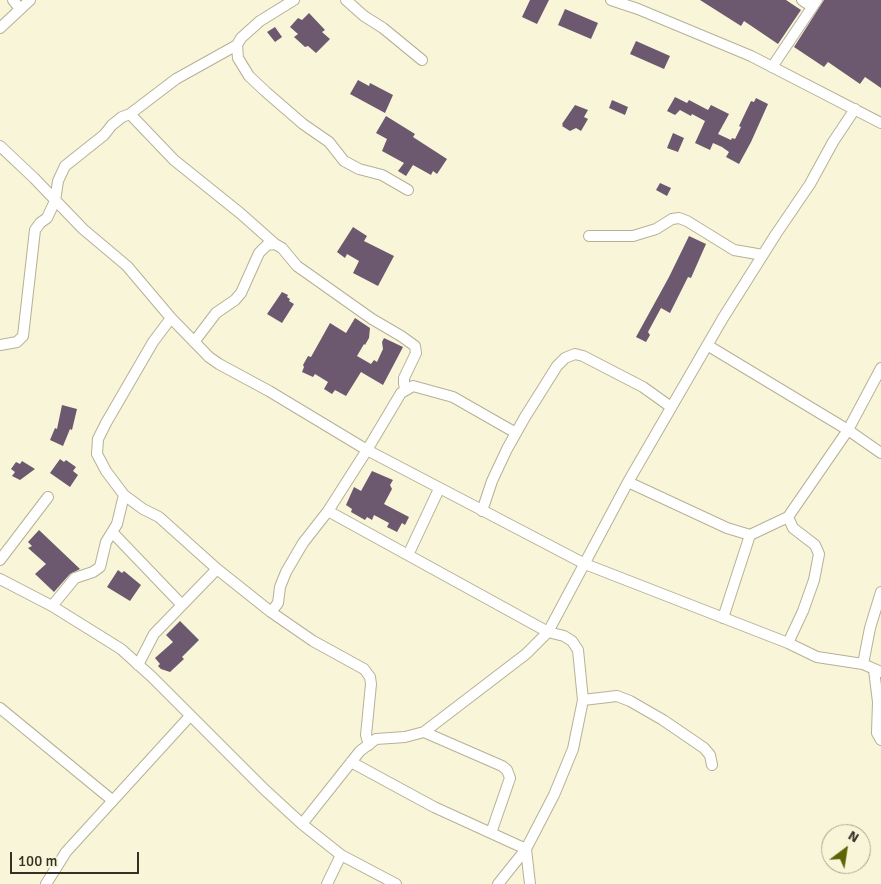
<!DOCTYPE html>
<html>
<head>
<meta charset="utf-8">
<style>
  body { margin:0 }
  #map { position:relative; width:881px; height:884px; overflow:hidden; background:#f9f5d8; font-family:Signika,sans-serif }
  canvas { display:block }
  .north { position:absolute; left:821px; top:824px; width:50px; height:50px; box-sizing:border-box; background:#f9f5d8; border:1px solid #aaa791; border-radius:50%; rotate:31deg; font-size:14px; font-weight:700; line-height:20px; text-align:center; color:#333126 }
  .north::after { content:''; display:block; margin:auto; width:18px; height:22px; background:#5b6507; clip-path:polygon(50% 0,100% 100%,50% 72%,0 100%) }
  .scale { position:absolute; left:10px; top:852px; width:129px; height:22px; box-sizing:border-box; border:2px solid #333126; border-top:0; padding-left:6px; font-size:15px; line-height:18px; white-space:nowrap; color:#333126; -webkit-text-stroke:4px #f9f5d8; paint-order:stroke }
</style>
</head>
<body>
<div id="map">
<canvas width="881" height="884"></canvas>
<div class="north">N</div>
<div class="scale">100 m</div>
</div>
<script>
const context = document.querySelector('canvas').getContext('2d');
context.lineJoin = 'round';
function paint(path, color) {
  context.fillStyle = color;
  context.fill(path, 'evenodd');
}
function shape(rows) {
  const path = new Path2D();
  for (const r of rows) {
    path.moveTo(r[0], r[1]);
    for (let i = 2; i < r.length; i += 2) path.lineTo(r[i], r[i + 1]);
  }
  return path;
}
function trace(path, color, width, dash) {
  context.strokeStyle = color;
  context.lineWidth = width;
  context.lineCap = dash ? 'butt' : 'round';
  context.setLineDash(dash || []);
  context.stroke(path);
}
paint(shape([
  [530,0,549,0,537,24,522,17],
  [700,0,786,0,801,10,778,44,744,21,741,26],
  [824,0,881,0,881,88,865,77,860,84,828,62,824,67,794,47],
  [565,9,598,23,591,39,558,25],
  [309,13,325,30,322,32,330,39,316,53,308,46,305,47,294,37,298,34,290,27,298,18,302,20],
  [275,27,282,37,275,42,267,32],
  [636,41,670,56,664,69,630,54],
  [358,80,369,86,370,83,393,95,385,113,350,94],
  [675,97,687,103,689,100,708,110,711,105,729,114,718,134,731,140,732,138,735,139,741,127,739,126,751,101,754,102,756,98,768,104,751,142,739,164,726,157,729,152,722,147,713,143,710,150,695,143,705,121,692,114,691,116,680,110,675,115,667,111],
  [612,100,628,107,625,115,609,108],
  [575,105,588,110,584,117,588,119,581,131,576,128,570,131,562,126,563,125,562,124],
  [386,116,415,134,413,137,447,159,437,174,433,171,431,175,413,165,406,176,398,171,404,163,382,151,387,139,376,133],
  [673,133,684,138,678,152,667,148],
  [660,183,671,188,667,196,656,190],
  [353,227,367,236,364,241,394,256,378,286,353,273,359,261,347,254,345,258,337,252],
  [689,236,706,244,691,278,688,277,670,313,661,308,648,332,650,335,646,342,636,337,669,277],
  [282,292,288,295,287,297,290,299,289,301,294,304,282,323,267,314],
  [355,318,370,328,369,338,365,345,364,344,357,356,371,364,374,360,377,362,383,349,382,342,384,338,403,347,383,385,361,372,346,396,335,390,332,394,324,389,328,382,315,374,313,377,302,372,304,367,303,365,308,356,311,357,330,323,346,333],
  [62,405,77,409,72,430,70,429,63,446,50,440,55,428,57,429],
  [60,459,64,462,66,460,76,467,73,471,78,475,70,487,50,473],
  [22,461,35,469,20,480,12,476,15,472,11,469,16,462,20,464],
  [372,471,393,480,390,485,392,489,384,504,409,517,405,525,402,523,397,532,387,527,389,523,374,515,372,520,367,517,365,520,351,512,352,509,346,505,354,487,361,491],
  [39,530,80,569,70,574,54,592,35,574,46,564,28,548,32,546,28,542],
  [118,570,122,573,124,571,141,585,130,601,107,587],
  [180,621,199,640,182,657,184,659,170,672,161,669,158,666,160,664,155,658,173,642,166,635]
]), '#6c596f');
const street = shape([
  [13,0,20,9],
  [294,0,260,21,241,38,237,45,238,58,249,76,266,92,303,124,329,142,344,161,359,169,382,175,408,190],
  [346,0,364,16,383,28,422,60],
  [611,0,638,9,751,56,881,123],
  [802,0,812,7],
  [0,28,30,0],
  [772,67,817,0],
  [130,114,174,160,240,213,275,244],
  [0,146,34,178,83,229,127,266,171,318,209,357,219,364,269,391,367,450,585,564,788,643,817,657,863,664,881,672],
  [589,236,633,236,656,229,672,219,679,218,687,221,734,250,763,255],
  [171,318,153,342,106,423,98,439,97,454,106,471,124,495,143,509,159,517,217,569,271,612,313,641,364,669,370,677,371,684,366,735,369,745],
  [194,342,216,313,235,300,241,293,259,253,267,245,275,244,282,248,297,266,372,319,401,336,415,346,416,353,404,378,404,383,405,390],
  [0,345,17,342,23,336,35,230,40,223,47,218,55,201,58,181,65,166,104,135,112,125,122,117,130,114,176,79,237,45],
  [707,345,848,430,881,453],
  [628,482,727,528,750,535,788,517,848,430,881,368],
  [328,511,548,632,564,636,572,641,578,650,583,700,573,749,554,795,526,849,530,884],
  [482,511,492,481,507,449,525,417,557,366,565,358,575,354,583,356,643,387,671,407],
  [112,532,182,605],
  [408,555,439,489],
  [0,560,48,497],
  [0,579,52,606,121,649,152,677,264,789,302,824,341,855,396,884],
  [52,606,75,578,93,572,100,567,106,542,117,524,124,495],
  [271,612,278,603,280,587,286,572,303,543,328,511,367,450,401,393,413,386,453,397,516,433],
  [723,618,750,535],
  [788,643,803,611,814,580,819,554,815,545,793,528,788,517],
  [863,664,870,628,881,592],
  [138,665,154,634,217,569],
  [874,670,878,702,877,733,881,740],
  [583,700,617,696,630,701,663,720,704,748,710,755,712,765],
  [0,708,112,800],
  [424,732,502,766,507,770,510,778,491,833],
  [351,762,434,807,526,849,498,884],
  [302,824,360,751,376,739,405,737,424,732,526,654,548,632,628,482,723,318,776,234,810,184,833,142,855,109],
  [46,884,66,852,190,716],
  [327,884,341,855]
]);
trace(street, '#b6b196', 12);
trace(street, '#fff', 10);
</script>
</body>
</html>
